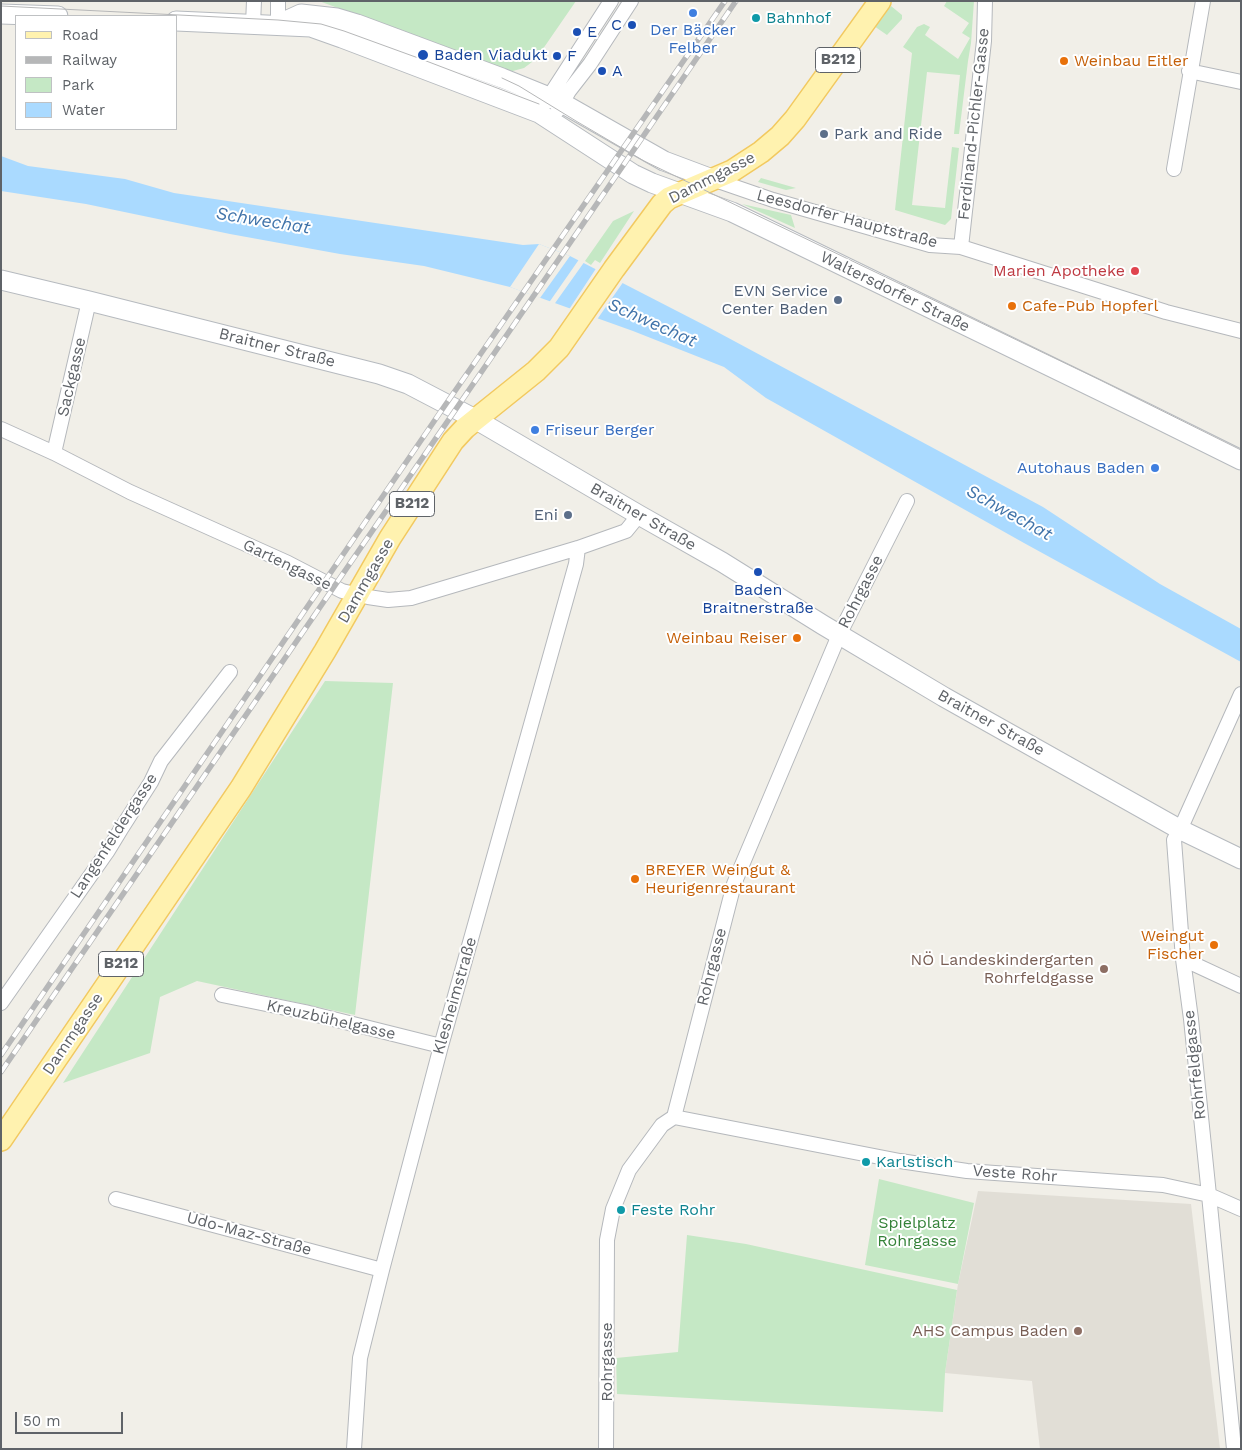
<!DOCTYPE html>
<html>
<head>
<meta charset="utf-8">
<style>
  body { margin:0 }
  #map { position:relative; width:1242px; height:1450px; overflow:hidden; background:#f1efe8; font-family:"Work Sans",sans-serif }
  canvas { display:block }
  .frame { position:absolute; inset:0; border:2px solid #5f6368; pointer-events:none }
  .legend { position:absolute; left:15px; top:15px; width:162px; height:115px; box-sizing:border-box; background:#fff; border:1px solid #bfc1c3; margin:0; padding:6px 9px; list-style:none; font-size:15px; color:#5f6368 }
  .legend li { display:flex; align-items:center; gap:10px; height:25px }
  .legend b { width:25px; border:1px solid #bfc1c3 }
  .scale { position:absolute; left:15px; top:1412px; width:108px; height:22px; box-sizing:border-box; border:2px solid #5f6368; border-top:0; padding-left:6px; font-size:15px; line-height:18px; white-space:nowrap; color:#5f6368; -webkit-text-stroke:4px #fff; paint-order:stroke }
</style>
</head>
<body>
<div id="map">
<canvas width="1242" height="1450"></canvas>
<div class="frame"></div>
<ul class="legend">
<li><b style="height:6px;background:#fff2af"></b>Road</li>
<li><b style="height:6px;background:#b6b7b8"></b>Railway</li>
<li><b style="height:14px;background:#c5e8c5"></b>Park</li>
<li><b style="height:14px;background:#aadaff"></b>Water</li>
</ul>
<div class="scale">50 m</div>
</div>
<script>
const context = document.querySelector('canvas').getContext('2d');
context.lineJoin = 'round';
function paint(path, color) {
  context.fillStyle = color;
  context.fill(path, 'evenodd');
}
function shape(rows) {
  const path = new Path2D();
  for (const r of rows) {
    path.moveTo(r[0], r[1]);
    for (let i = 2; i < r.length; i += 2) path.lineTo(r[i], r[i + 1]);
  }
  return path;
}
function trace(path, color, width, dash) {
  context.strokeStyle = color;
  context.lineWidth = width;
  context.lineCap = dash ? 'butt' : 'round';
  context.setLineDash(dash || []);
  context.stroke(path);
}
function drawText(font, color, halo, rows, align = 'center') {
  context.font = font + ' "Work Sans",sans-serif';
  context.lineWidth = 4;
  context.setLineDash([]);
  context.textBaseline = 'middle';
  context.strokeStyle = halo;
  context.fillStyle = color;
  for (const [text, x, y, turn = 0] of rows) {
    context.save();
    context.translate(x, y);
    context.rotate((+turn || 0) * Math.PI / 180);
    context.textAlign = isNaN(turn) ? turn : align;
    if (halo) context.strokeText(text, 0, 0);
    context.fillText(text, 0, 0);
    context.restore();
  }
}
paint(shape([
  [978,1191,1191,1204,1220,1449,1040,1449,1032,1381,945,1373,958,1284]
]), '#e1ded6');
paint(shape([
  [319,1,576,1,536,59,524,68,509,72],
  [947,1,974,1,971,43,968,61,959,134,954,134,960,75,927,72,912,205,945,208,952,147,959,148,951,219,945,225,895,210,912,53,903,47,917,27,924,24,930,27,925,35,958,59,970,38,962,33,969,23,944,6],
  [891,6,902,15,902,19,887,35,874,26],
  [761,178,796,188,786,190,758,182],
  [742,204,791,215,795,228],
  [634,211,600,263,595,260,591,265,585,261,613,221],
  [325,681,393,683,355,1015,197,981,160,997,150,1053,63,1083],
  [879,1179,974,1203,958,1284,865,1265],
  [687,1235,746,1244,957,1290,945,1373,943,1412,617,1394,616,1358,678,1352]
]), '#c5e8c5');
paint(shape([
  [1,156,28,166,125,179,174,193,523,245,539,244,570,256,708,327,1043,507,1160,584,1241,629,1241,662,1024,543,766,398,724,367,633,331,510,287,424,266,340,254,230,234,86,204,1,191]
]), '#aadaff');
paint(shape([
  [539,244,570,256,540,298,510,287],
  [580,258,585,261,553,306,548,304],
  [597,267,624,281,596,321,568,311]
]), '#f1efe8');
const street = shape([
  [253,24,254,1],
  [278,25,278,1],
  [1189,71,1241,82],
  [545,103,611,1],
  [558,110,569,91,590,64,631,1],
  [1174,169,1203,1],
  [712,179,773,200,930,245,961,247,1166,312,1241,331],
  [961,247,984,41,985,1],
  [1,429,54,453,130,492,288,563,342,591,368,597,388,600,411,598,578,548,626,531,639,515],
  [54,453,89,301],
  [1183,959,1241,986],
  [222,995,305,1012,441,1046],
  [1,1003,107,852,121,829,151,782,161,761,230,672],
  [674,1117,900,1161,967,1171,1163,1185,1209,1195,1241,1209],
  [116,1199,382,1270],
  [354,1449,360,1358,382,1270,441,1046,576,564,578,548],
  [606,1449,607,1240,613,1209,629,1170,662,1125,674,1117,734,884,839,635,907,501],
  [1234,1449,1209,1195,1191,1019,1183,959,1174,840,1184,821,1241,694]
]);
const secondary = shape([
  [1,14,58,16],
  [176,21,311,27,342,38,539,113,633,174,652,183,732,212,1146,413,1241,460],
  [279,24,301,14,337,18,357,24,502,78,549,97,562,103,664,161,712,179],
  [1,280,89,301,379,374,408,384,475,419,639,515,722,562,823,625,944,697,1179,829,1241,859]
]);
const primary = shape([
  [1,1140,241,788,325,651,390,538,453,441,465,428,536,371,559,348,614,269,662,204,669,198,732,171,761,152,780,136,795,119,880,1]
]);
trace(street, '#b5b8bc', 16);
trace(secondary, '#b6babf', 21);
trace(primary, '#f2c960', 24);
trace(street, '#fff', 14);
trace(secondary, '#fff', 19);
trace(primary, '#fff2af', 21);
trace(shape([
  [1,6,278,20,321,24,344,31,421,59,539,104],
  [502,78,519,86,576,121,644,161,1098,379,1241,450]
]), '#b6b7b8', 1);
const rail = shape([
  [1,1055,437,417,725,1],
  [1,1072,736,1]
]);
trace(rail, '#b6b7b8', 5.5);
trace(rail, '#fff', 4, [11]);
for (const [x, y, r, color] of [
  [693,13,5,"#3f7fe0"],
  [756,18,5,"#0f9aa8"],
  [632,25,5,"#1a4fb4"],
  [577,32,5,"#1a4fb4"],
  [423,55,6,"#1a4fb4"],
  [557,56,5,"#1a4fb4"],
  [1064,61,5,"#e8710a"],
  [602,71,5,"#1a4fb4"],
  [824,134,5,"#5c6f8a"],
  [1135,271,5,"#e0444e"],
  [838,300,5,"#5c6f8a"],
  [1012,306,5,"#e8710a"],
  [535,430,5,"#3f7fe0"],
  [1155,468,5,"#3f7fe0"],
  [568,515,5,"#5c6f8a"],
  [758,572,5,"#1a4fb4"],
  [797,638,5,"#e8710a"],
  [635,879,5,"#e8710a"],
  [1214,945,5,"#e8710a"],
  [1104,969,5,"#8d6e63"],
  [866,1162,5,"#0f9aa8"],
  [621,1210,5,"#0f9aa8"],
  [1078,1331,5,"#8d6e63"]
]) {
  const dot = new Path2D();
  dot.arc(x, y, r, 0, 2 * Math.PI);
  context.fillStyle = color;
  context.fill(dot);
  trace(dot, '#fff', 2);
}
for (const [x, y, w] of [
  [838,60,45],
  [412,504,45],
  [121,964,45]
]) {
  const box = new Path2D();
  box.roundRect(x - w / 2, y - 12.5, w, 25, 4);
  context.fillStyle = '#fff';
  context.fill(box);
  trace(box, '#5f6368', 1);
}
drawText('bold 15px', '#5f6368', null, [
  ["B212",838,60],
  ["B212",412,504],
  ["B212",121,964]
]);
drawText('16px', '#0d838f', '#fff', [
  ["Bahnhof",766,18],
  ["Karlstisch",876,1162],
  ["Feste Rohr",631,1210]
], 'left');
drawText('16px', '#164399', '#fff', [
  ["C",622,25,"right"],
  ["E",587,32],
  ["Baden Viadukt",434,55],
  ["F",567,56],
  ["A",612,71],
  ["Baden",758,590,"center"],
  ["Braitnerstraße",758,608,"center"]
], 'left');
drawText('16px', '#366cbe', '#fff', [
  ["Der Bäcker",693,30],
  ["Felber",693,48],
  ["Friseur Berger",545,430,"left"],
  ["Autohaus Baden",1145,468,"right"]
]);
drawText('16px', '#c56008', '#fff', [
  ["Weinbau Eitler",1074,61],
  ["Cafe-Pub Hopferl",1022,306],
  ["Weinbau Reiser",787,638,"right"],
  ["BREYER Weingut &",645,870],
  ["Heurigenrestaurant",645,888],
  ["Weingut",1204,936,"right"],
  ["Fischer",1204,954,"right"]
], 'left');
drawText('16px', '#5f6368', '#fff', [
  ["Ferdinand-Pichler-Gasse",974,124,-84],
  ["Dammgasse",712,178,-27],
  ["Leesdorfer Hauptstraße",847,219,15],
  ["Waltersdorfer Straße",895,292,26],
  ["Braitner Straße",277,348,14],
  ["Sackgasse",72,377,-77],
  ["Braitner Straße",643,517,30],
  ["Gartengasse",287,565,26],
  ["Dammgasse",366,581,-60],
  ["Rohrgasse",861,592,-63],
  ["Braitner Straße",991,723,29],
  ["Langenfeldergasse",114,836,-57],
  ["Rohrgasse",712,967,-76],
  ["Klesheimstraße",455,996,-74],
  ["Kreuzbühelgasse",331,1020,13],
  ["Dammgasse",73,1034,-56],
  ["Rohrfeldgasse",1195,1065,-96],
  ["Veste Rohr",1015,1174,4],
  ["Udo-Maz-Straße",249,1234,15],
  ["Rohrgasse",607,1362,-90]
]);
drawText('16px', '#4e5e75', '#fff', [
  ["Park and Ride",834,134,"left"],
  ["EVN Service",828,291],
  ["Center Baden",828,309],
  ["Eni",558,515]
], 'right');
drawText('16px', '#be3a42', '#fff', [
  ["Marien Apotheke",1125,271]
], 'right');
drawText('16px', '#785e54', '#fff', [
  ["NÖ Landeskindergarten",1094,960],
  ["Rohrfeldgasse",1094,978],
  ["AHS Campus Baden",1068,1331]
], 'right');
drawText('16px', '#348238', '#fff', [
  ["Spielplatz",917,1223],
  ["Rohrgasse",917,1241]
]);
drawText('italic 18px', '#4174aa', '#fff', [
  ["Schwechat",263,221,9],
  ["Schwechat",652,323,24],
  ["Schwechat",1009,513,29]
]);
</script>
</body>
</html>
